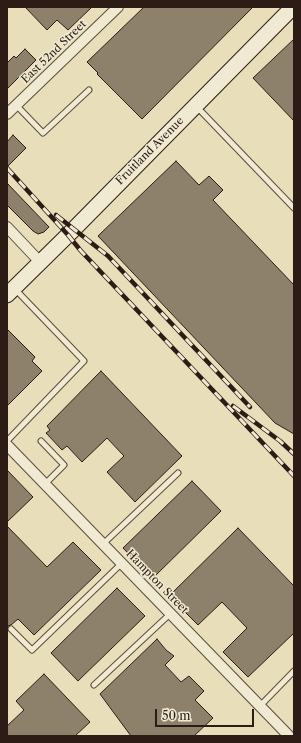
<!DOCTYPE html>
<html>
<head>
<meta charset="utf-8">
<style>
  body { margin:0 }
  #map { position:relative; width:301px; height:743px; overflow:hidden; background:#e8deba; font-family:"Libre Caslon Text",serif }
  canvas { display:block }
  .frame { position:absolute; inset:0; border:8px solid #2d1c15; pointer-events:none }
  .scale { position:absolute; left:155px; top:709px; width:99px; height:18px; box-sizing:border-box; border:2px solid #2d1c15; border-top:0; padding-left:5px; font-size:12px; line-height:14px; white-space:nowrap; color:#2d1c15; -webkit-text-stroke:3px #f0ead2; paint-order:stroke }
</style>
</head>
<body>
<div id="map">
<canvas width="301" height="743"></canvas>
<div class="frame"></div>
<div class="scale">50 m</div>
</div>
<script>
const context = document.querySelector('canvas').getContext('2d');
context.lineJoin = 'round';
function paint(path, color) {
  context.fillStyle = color;
  context.fill(path, 'evenodd');
}
function shape(rows) {
  const path = new Path2D();
  for (const r of rows) {
    path.moveTo(r[0], r[1]);
    for (let i = 2; i < r.length; i += 2) path.lineTo(r[i], r[i + 1]);
  }
  return path;
}
function trace(path, color, width, dash) {
  context.strokeStyle = color;
  context.lineWidth = width;
  context.lineCap = dash ? 'butt' : 'round';
  context.setLineDash(dash || []);
  context.stroke(path);
}
function drawText(font, color, halo, rows, align = 'center') {
  context.font = font + ' "Libre Caslon Text",serif';
  context.lineWidth = 3;
  context.setLineDash([]);
  context.textBaseline = 'middle';
  context.strokeStyle = halo;
  context.fillStyle = color;
  for (const [text, x, y, turn = 0] of rows) {
    context.save();
    context.translate(x, y);
    context.rotate((+turn || 0) * Math.PI / 180);
    context.textAlign = isNaN(turn) ? turn : align;
    if (halo) context.strokeText(text, 0, 0);
    context.fillText(text, 0, 0);
    context.restore();
  }
}
const building = shape([
  [25,7,92,7,68,30,57,20,47,30,25,7],
  [144,7,253,7,142,119,97,74,98,73,87,62,144,7],
  [294,39,294,121,253,78,294,39],
  [25,49,36,60,7,89,7,63,14,56,16,58,25,49],
  [13,135,26,148,7,167,7,142,13,135],
  [176,161,199,185,209,176,223,190,213,200,294,285,294,434,275,423,98,236,176,161],
  [7,183,49,227,44,232,38,234,33,231,7,205,7,183],
  [7,329,35,357,32,361,42,371,7,406,7,329],
  [101,371,182,456,135,502,107,472,124,456,107,438,82,462,67,446,62,450,46,433,50,430,47,426,101,371],
  [7,470,33,497,7,522,7,470],
  [192,481,221,511,152,579,123,548,192,481],
  [7,526,47,567,73,542,101,570,34,635,18,619,11,625,8,626,7,629,7,526],
  [238,528,294,586,294,633,248,677,223,652,247,628,222,602,198,625,169,596,238,528],
  [117,588,145,616,78,681,51,653,117,588],
  [157,639,166,650,174,656,165,665,181,682,189,676,204,691,195,700,213,718,194,736,131,736,100,694,157,639],
  [44,674,90,722,75,736,7,736,7,726,24,710,16,701,44,674]
]);
paint(building, '#8e816b');
trace(building, '#2d1c15', 1);
const lane = shape([
  [16,105,43,133,89,90],
  [196,106,294,208],
  [7,441,84,361,14,288],
  [41,441,64,465,45,484],
  [103,544,178,473],
  [11,629,32,650,122,563],
  [94,685,170,614],
  [260,706,294,671]
]);
const street = shape([
  [7,114,118,7],
  [7,227,40,262],
  [7,445,289,736]
]);
const secondary = shape([
  [7,295,68,235,74,229,293,7]
]);
trace(lane, '#5c4c3e', 7);
trace(street, '#5c4c3e', 12);
trace(secondary, '#2d1c15', 17);
trace(lane, '#f0ead2', 5);
trace(street, '#f0ead2', 10);
trace(secondary, '#f0ead2', 15);
const rail = shape([
  [7,168,68,235,81,251,294,476],
  [56,215,108,256,250,407],
  [233,406,280,441,294,454]
]);
trace(rail, '#2d1c15', 4.5);
trace(rail, '#f0ead2', 3, [9]);
drawText('11px', '#2d1c15', '#f0ead2', [
  ["East 52nd Street",54,52,-44],
  ["Fruitland Avenue",150,151,-45],
  ["Hampton Street",157,582,46]
]);
</script>
</body>
</html>
